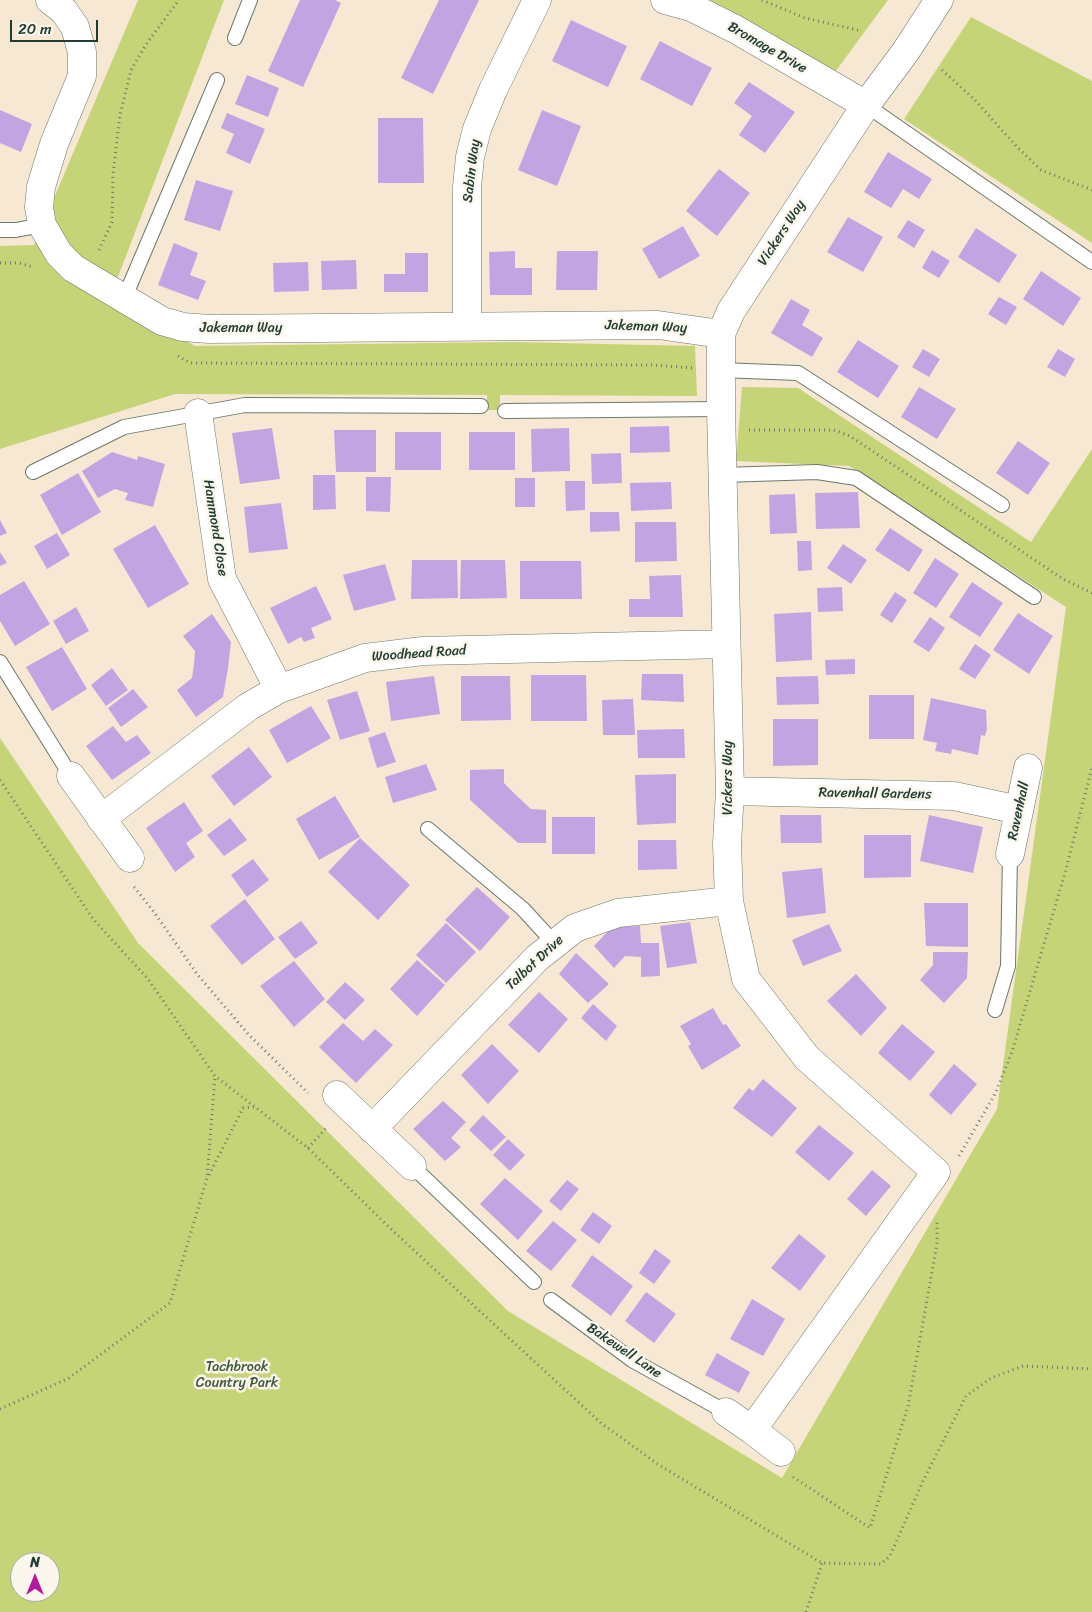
<!DOCTYPE html>
<html>
<head>
<meta charset="utf-8">
<style>
  body { margin:0 }
  #map { position:relative; width:1092px; height:1612px; overflow:hidden; background:#f7e8d3; font-family:Sriracha,sans-serif }
  canvas { display:block }
  .north { position:absolute; left:10px; top:1552px; width:50px; height:50px; box-sizing:border-box; background:#fbf7ec; border:1px solid #a3ada2; border-radius:50%; rotate:0deg; font-size:14px; font-weight:700; line-height:20px; text-align:center; color:#1f3d34 }
  .north::after { content:''; display:block; margin:auto; width:18px; height:22px; background:#b5179e; clip-path:polygon(50% 0,100% 100%,50% 72%,0 100%) }
  .scale { position:absolute; left:10px; top:20px; width:88px; height:22px; box-sizing:border-box; border:2px solid #1f3d34; border-top:0; padding-left:6px; font-size:15px; line-height:18px; white-space:nowrap; color:#1f3d34; -webkit-text-stroke:4px #fbf7ec; paint-order:stroke }
</style>
</head>
<body>
<div id="map">
<canvas width="1092" height="1612"></canvas>
<div class="north">N</div>
<div class="scale">20 m</div>
</div>
<script>
const context = document.querySelector('canvas').getContext('2d');
context.lineJoin = 'round';
function paint(path, color) {
  context.fillStyle = color;
  context.fill(path, 'evenodd');
}
function shape(rows) {
  const path = new Path2D();
  for (const r of rows) {
    path.moveTo(r[0], r[1]);
    for (let i = 2; i < r.length; i += 2) path.lineTo(r[i], r[i + 1]);
  }
  return path;
}
function trace(path, color, width, dash) {
  context.strokeStyle = color;
  context.lineWidth = width;
  context.lineCap = dash ? 'butt' : 'round';
  context.setLineDash(dash || []);
  context.stroke(path);
}
function drawText(font, color, halo, rows, align = 'center') {
  context.font = font + ' Sriracha,sans-serif';
  context.lineWidth = 5;
  context.setLineDash([]);
  context.textBaseline = 'middle';
  context.strokeStyle = halo;
  context.fillStyle = color;
  for (const [text, x, y, turn = 0] of rows) {
    context.save();
    context.translate(x, y);
    context.rotate((+turn || 0) * Math.PI / 180);
    context.textAlign = isNaN(turn) ? turn : align;
    if (halo) context.strokeText(text, 0, 0);
    context.fillText(text, 0, 0);
    context.restore();
  }
}
paint(shape([
  [138,0,224,0,111,295,195,346,514,342,695,346,697,396,500,395,500,410,487,410,487,395,175,394,0,449,0,246,34,245],
  [700,0,888,0,835,72],
  [971,17,1092,81,1092,243,904,119],
  [742,387,798,388,1031,542,1092,449,1092,1612,0,1612,0,738,138,943,508,1311,782,1478,997,1109,1066,607,849,466,736,461],
  [20,1562,50,1562,50,1592,20,1592]
]), '#c5d476');
paint(shape([
  [300,0,335,0,341,3,303,87,268,71],
  [439,0,479,0,433,94,401,78],
  [571,20,627,46,608,87,552,61],
  [660,41,712,68,692,106,640,79],
  [247,75,279,88,268,117,235,104],
  [749,82,795,112,765,153,739,135,752,116,734,103],
  [0,110,32,124,21,152,0,143],
  [542,110,581,126,557,186,518,170],
  [227,113,265,129,250,164,226,153,234,134,221,128],
  [378,118,423,118,424,183,378,183],
  [888,152,932,179,919,199,903,189,891,208,864,192],
  [719,169,750,193,717,236,686,211],
  [196,180,233,191,220,231,184,220],
  [848,217,883,237,863,272,827,252],
  [908,220,925,230,914,248,897,237],
  [683,226,700,256,659,279,642,249],
  [976,228,1017,255,999,283,958,257],
  [174,243,198,253,190,275,206,281,198,300,158,285],
  [932,250,950,261,939,278,922,268],
  [515,251,515,268,532,268,532,295,490,295,489,252],
  [557,251,598,251,597,290,556,290],
  [405,253,428,253,428,292,384,292,384,274,405,274],
  [356,260,357,289,322,290,321,261],
  [308,262,309,291,274,292,273,263],
  [1041,271,1081,298,1063,326,1023,299],
  [999,297,1017,307,1006,325,988,314],
  [791,299,810,310,802,325,823,338,812,357,771,333],
  [858,340,899,366,878,398,837,372],
  [923,349,940,359,929,377,912,367],
  [1058,349,1075,359,1065,377,1047,367],
  [919,387,956,409,937,439,901,417],
  [669,426,670,452,630,453,630,427],
  [272,428,280,479,240,484,232,433],
  [569,428,570,471,532,472,531,429],
  [334,430,376,430,376,472,336,472],
  [395,432,441,432,441,470,395,470],
  [469,432,515,432,515,470,469,470],
  [1018,441,1050,463,1028,495,996,473],
  [112,452,137,460,138,456,165,464,153,507,125,500,128,493,115,489,98,498,82,471],
  [621,453,622,483,592,484,591,454],
  [78,473,101,512,62,535,40,495],
  [313,475,335,475,336,509,313,510],
  [366,477,391,477,390,512,366,511],
  [515,478,535,478,535,507,515,507],
  [565,481,585,481,585,510,566,511],
  [671,482,672,509,631,511,630,483],
  [858,492,860,528,816,529,815,493],
  [795,494,797,533,770,534,769,495],
  [281,503,288,549,249,553,244,507],
  [590,512,619,512,620,531,590,532],
  [0,520,7,533,0,536],
  [635,522,676,522,677,561,635,562],
  [155,525,189,584,148,608,113,549],
  [890,528,923,550,909,572,875,550],
  [57,533,70,555,47,569,34,546],
  [797,541,811,541,812,570,798,571],
  [843,544,867,560,851,584,827,568],
  [0,552,7,563,0,566],
  [935,558,959,574,936,608,913,593],
  [412,560,457,560,458,598,411,599],
  [461,560,505,560,507,598,460,599],
  [520,561,581,561,582,599,520,599],
  [385,564,396,600,354,611,343,575],
  [681,575,683,617,629,617,629,599,650,599,649,576],
  [24,581,50,624,15,646,0,621,0,595],
  [972,582,1003,603,980,637,949,617],
  [316,586,332,619,311,628,315,638,304,642,301,637,288,644,270,608],
  [842,587,843,611,818,612,817,588],
  [895,592,907,600,892,623,880,615],
  [76,607,89,631,66,644,53,621],
  [811,612,812,660,776,662,774,614],
  [1018,613,1053,636,1029,674,993,650],
  [212,614,231,642,228,668,223,697,196,717,177,690,192,678,194,664,195,651,183,636],
  [930,617,945,628,929,652,913,642],
  [975,644,991,655,975,679,959,669],
  [62,647,87,689,52,711,26,667],
  [855,659,855,674,826,675,825,660],
  [112,668,128,690,106,706,91,685],
  [642,674,683,674,684,702,641,700],
  [531,675,586,675,587,721,531,721],
  [434,676,440,714,391,721,386,682],
  [461,676,510,676,511,720,461,721],
  [818,676,819,704,777,705,776,677],
  [133,689,148,707,121,727,108,708],
  [357,691,370,731,340,740,327,700],
  [869,695,914,695,914,739,869,739],
  [931,698,986,710,987,729,985,736,981,735,978,755,952,749,951,754,935,751,937,743,923,740],
  [633,699,635,735,603,735,602,700],
  [311,706,331,738,287,763,269,730],
  [773,719,818,719,818,765,773,766],
  [113,726,126,742,137,735,151,753,112,780,86,746],
  [684,729,685,758,638,758,637,730],
  [385,732,396,762,377,768,368,738],
  [249,747,272,777,234,806,211,776],
  [426,764,437,790,393,803,385,777],
  [504,769,504,783,517,796,531,809,546,810,546,843,518,843,470,800,470,770],
  [676,774,676,823,637,825,635,775],
  [335,796,360,837,319,860,296,819],
  [184,802,203,831,186,843,195,857,175,872,146,828],
  [780,815,821,815,822,843,781,843],
  [929,815,983,827,973,873,920,861],
  [552,817,595,817,595,854,552,854],
  [230,818,247,840,224,856,207,835],
  [864,835,911,835,911,877,864,878],
  [360,838,410,885,378,920,328,872],
  [638,840,676,840,677,869,638,870],
  [253,859,269,880,247,897,231,875],
  [822,868,826,913,787,918,782,872],
  [477,887,510,917,480,951,445,920],
  [245,899,275,939,242,965,210,926],
  [924,903,968,903,968,947,926,946],
  [301,921,318,943,295,959,278,937],
  [690,922,697,963,667,968,660,926],
  [446,923,476,952,446,983,416,955],
  [829,924,842,951,803,966,792,940],
  [640,926,641,943,659,943,660,976,641,977,641,957,625,956,614,968,594,946,612,927],
  [933,952,968,952,967,978,944,1003,920,980,933,965],
  [576,953,609,984,588,1003,559,974],
  [417,960,445,985,417,1016,390,989],
  [294,961,325,999,294,1027,260,986],
  [856,974,887,1008,861,1036,827,1001],
  [345,982,365,1000,345,1020,326,1002],
  [539,992,568,1019,539,1053,508,1025],
  [593,1004,617,1026,606,1041,581,1018],
  [713,1008,723,1025,726,1024,741,1046,702,1070,688,1046,691,1044,680,1026],
  [343,1023,363,1041,375,1029,393,1045,356,1083,319,1047],
  [902,1024,935,1052,910,1081,878,1053],
  [492,1044,519,1071,488,1104,461,1075],
  [954,1064,977,1084,951,1115,929,1095],
  [763,1079,797,1108,772,1137,733,1108,749,1088,753,1091],
  [443,1101,466,1122,451,1138,461,1147,445,1161,413,1129],
  [483,1115,506,1137,491,1151,469,1130],
  [819,1125,854,1153,829,1181,795,1152],
  [508,1139,525,1155,510,1171,493,1155],
  [872,1170,891,1186,866,1216,847,1199],
  [505,1178,543,1211,518,1240,480,1204],
  [567,1180,579,1189,561,1211,549,1201],
  [593,1212,612,1226,599,1244,580,1230],
  [553,1221,577,1240,551,1271,526,1251],
  [799,1234,826,1256,800,1291,771,1268],
  [655,1249,671,1261,654,1284,639,1273],
  [592,1255,633,1286,611,1316,571,1286],
  [646,1292,676,1314,654,1343,625,1321],
  [752,1299,785,1319,763,1356,730,1339],
  [717,1353,750,1372,739,1393,705,1375]
]), '#c3a4e2');
const service = shape([
  [235,38,250,0],
  [866,105,1092,262],
  [0,230,16,230,42,225],
  [124,299,217,80],
  [720,370,798,373,1002,505],
  [505,411,721,409],
  [33,472,124,427,245,405,481,406],
  [722,475,817,472,856,478,1034,597],
  [0,662,71,776],
  [428,829,523,909,555,944],
  [995,1010,1008,966,1010,854],
  [412,1166,534,1282],
  [551,1300,632,1360,726,1412]
]);
const minor = shape([
  [50,0,64,11,75,27,82,52,82,76,54,144,41,187,39,207,42,225,59,254,73,268,162,321,183,327,209,329,658,325,721,334],
  [665,0,691,7,735,29,866,105],
  [467,325,467,187,470,157,477,129,493,90,537,0],
  [198,413,222,579,279,689],
  [71,776,130,858],
  [730,791,954,796,1019,810],
  [101,819,248,707,279,689,365,658,423,651,726,644],
  [1010,854,1028,768],
  [337,1095,412,1166],
  [372,1129,537,958,575,928,618,913,729,901],
  [726,1412,752,1430],
  [781,1452,752,1430,936,1172,807,1058,746,979,729,901,727,844,730,791,721,409,721,334,731,311,866,105,906,51,939,0]
]);
trace(service, '#6b796c', 16);
trace(minor, '#6b796c', 29);
trace(shape([
  [762,0,805,18,862,31],
  [942,70,974,99,1017,147,1041,170,1092,190],
  [99,250,112,222,113,174,120,115,131,70,147,43,179,0],
  [0,263,19,263,33,267],
  [178,356,190,363,652,365,693,368],
  [749,430,834,430,850,436,1063,579,1092,593],
  [0,780,93,919,148,979,215,1076,308,1148,392,1230,601,1423,659,1465,822,1563,881,1564,890,1556,923,1481,966,1396,991,1378,1023,1366,1092,1369],
  [134,887,154,912,197,974,248,1034,308,1093],
  [308,1148,328,1126],
  [959,1156,995,1094,1012,1052,1065,873,1092,767],
  [209,1175,243,1108,254,1107],
  [0,1409,69,1378,170,1303,207,1178,215,1076],
  [793,1477,870,1528,908,1406,937,1244,937,1222],
  [806,1612,822,1563]
]), '#6b796c', 3, [1, 4]);
trace(service, '#fff', 14);
trace(minor, '#fff', 28);
drawText('14px', '#1f3d34', '#fbf7ec', [
  ["Bromage Drive",767,48,30],
  ["Sabin Way",472,171,-83],
  ["Vickers Way",782,233,-57],
  ["Jakeman Way",646,327,2],
  ["Jakeman Way",241,328],
  ["Hammond Close",215,528,81],
  ["Woodhead Road",419,654,-4],
  ["Vickers Way",728,778,-90],
  ["Ravenhall Gardens",875,794,1],
  ["Ravenhall",1019,811,-78],
  ["Talbot Drive",535,963,-43],
  ["Bakewell Lane",624,1351,34]
]);
drawText('14px', '#405b41', '#fbf7ec', [
  ["Tachbrook",237,1367],
  ["Country Park",237,1383]
]);
</script>
</body>
</html>
